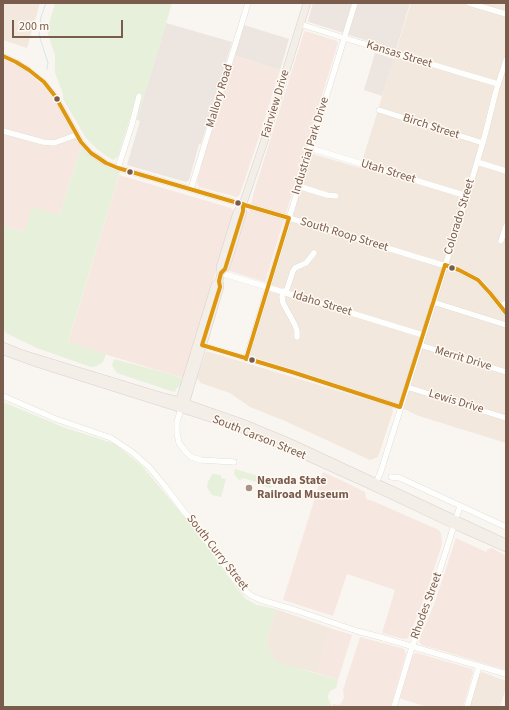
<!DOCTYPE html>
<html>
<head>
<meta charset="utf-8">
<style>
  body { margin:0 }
  #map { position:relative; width:509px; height:710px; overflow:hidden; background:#f9f5f0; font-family:"Source Sans 3",sans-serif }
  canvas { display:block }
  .frame { position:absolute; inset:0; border:4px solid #7a5c4d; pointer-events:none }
  .scale { position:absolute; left:12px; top:20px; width:111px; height:18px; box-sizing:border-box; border:2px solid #7a5c4d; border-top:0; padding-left:5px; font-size:12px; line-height:14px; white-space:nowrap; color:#7a5c4d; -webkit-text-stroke:3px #fffaf3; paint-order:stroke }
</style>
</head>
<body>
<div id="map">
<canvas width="509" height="710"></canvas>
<div class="frame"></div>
<div class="scale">200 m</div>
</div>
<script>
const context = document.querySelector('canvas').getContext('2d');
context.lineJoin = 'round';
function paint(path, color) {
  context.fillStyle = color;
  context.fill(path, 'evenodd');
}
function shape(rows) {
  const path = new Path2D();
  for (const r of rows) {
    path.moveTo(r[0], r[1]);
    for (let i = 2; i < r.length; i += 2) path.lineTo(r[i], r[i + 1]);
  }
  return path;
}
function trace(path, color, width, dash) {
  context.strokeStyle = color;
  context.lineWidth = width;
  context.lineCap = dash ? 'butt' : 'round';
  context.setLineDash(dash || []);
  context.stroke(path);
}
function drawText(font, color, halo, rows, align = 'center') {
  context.font = font + ' "Source Sans 3",sans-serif';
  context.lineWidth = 3;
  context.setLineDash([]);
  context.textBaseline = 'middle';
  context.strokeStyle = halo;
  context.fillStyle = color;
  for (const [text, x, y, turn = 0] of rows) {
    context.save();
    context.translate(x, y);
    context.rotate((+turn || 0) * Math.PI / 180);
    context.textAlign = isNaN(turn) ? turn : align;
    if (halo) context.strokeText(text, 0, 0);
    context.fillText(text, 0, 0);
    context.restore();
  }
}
paint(shape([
  [3,3,40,3,27,48,3,40],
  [411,3,506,3,506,443,419,416,400,407,246,359,250,356,311,156,313,154,360,168],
  [206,351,392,407,393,411,378,457,370,460,285,421,250,407,230,393,201,383,197,378],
  [276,609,330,628,317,673,275,662,266,641],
  [482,672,506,681,506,688,500,707,469,707,479,674]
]), '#f2e8de');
paint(shape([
  [305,31,337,41,338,43,265,282,230,271,228,270,246,213,247,211,249,211,252,201,252,199,254,192,304,32],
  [234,55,280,70,259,137,240,194,237,197,199,187,198,185,197,182,205,151],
  [3,56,42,80,56,99,82,143,60,215,24,232,3,226],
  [119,175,231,208,233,211,234,214,183,378,68,343],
  [323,472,349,484,365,492,366,499,373,501,439,530,441,534,442,544,428,588,409,637,408,638,404,639,382,633,395,590,347,574,333,616,283,600],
  [456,538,486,552,488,549,492,548,506,556,506,670,443,651,422,645,419,642,419,641,421,635,435,602],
  [330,628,352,635,338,680,317,673],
  [360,637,401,648,404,649,406,654,391,707,332,707,333,704,339,705,342,702,344,697,343,690],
  [415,653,417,653,472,669,473,673,463,707,427,707,399,698,412,656]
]), '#f6e8e1');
paint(shape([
  [313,3,410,3,396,50,309,22,308,21],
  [166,23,232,42,201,144,199,144,189,180,186,182,127,165,140,121,137,120],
  [244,25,289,39,280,70,234,55],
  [375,53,394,59,382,96,364,90]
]), '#ede5e0');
paint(shape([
  [55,3,172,3,137,120,130,118,118,156,115,159,113,160,108,157,97,149,86,138,63,99,63,94,55,73,55,55,47,31],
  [82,143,91,153,121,168,68,342,106,354,103,362,97,366,92,367,85,365,37,348,6,333,3,328,3,226,24,232,32,207,60,215],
  [114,359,170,374,183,379,181,385,176,389,175,392,168,390,117,373,112,365],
  [3,402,63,427,115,444,142,466,192,526,236,587,246,599,257,605,276,609,266,641,275,661,338,680,336,688,330,691,328,695,328,698,332,707,3,707],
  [235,469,255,475,272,486,270,488,263,486,262,484,243,478,240,480,238,479,234,474],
  [212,474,214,474,221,475,221,478,226,479,221,497,212,495,208,489,207,486,208,482]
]), '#e7f0db');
trace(shape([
  [46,3,41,17,39,35,48,63,47,69]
]), '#d0e8ea', 1);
const minor = shape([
  [469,3,506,14],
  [300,24,344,38,498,84],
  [3,56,16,62,29,70,44,82,55,96,81,142,91,153,106,163,118,168,289,218,459,270,478,280,485,287,506,313],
  [379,110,483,143],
  [3,131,43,142,54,143,76,135],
  [310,148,467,196],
  [477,162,506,171],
  [118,168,132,124,139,96],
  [298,186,327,195,336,196],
  [191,189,248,3],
  [501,241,506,226],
  [221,273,423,335],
  [283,291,282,297,283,303,295,325,297,331,297,337],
  [286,292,293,271,295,268,306,263,314,253],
  [433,302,506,325],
  [501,307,506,303],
  [202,345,292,372,400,407],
  [420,345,506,372],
  [246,359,355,3],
  [407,387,506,418],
  [3,396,56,419,111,438,132,452,149,467,164,485,205,539,236,581,244,590,252,596,261,600,295,610,357,631,380,637,506,674],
  [181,408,177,422,177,433,179,443,186,452,191,457,201,460,234,462],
  [391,477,400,478,506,527],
  [375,485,381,471,467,196,485,135,496,91,506,60],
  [394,707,412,647,433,592,460,506],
  [467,707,479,666]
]);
const major = shape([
  [221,273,225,269,230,255,243,211,243,204,266,136,307,3],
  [3,346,20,353,164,397,180,401,243,423,289,442,506,543],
  [3,351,39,364,210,418,266,438,374,487,454,525,506,548],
  [180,406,180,401,181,396,215,285,219,281,221,273,220,267,237,212,240,207,243,204],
  [182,407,187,398,220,287,220,284,219,281]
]);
trace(minor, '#d7d1cb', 6);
trace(major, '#dad1cc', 8);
trace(minor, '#fefefd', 5.5);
trace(major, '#f3eee8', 7);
trace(shape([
  [3,56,16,62,29,70,44,82,55,96,81,142,91,153,106,163,118,168,289,218,246,359],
  [243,204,243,211,225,269,221,273,219,281,220,287,202,345,292,372,400,407],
  [445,265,459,270,478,280,490,293,506,313],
  [400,407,445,265]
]), '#de970f', 4);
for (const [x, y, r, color] of [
  [57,99,3.5,"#7a5c4d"],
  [130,172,3.5,"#7a5c4d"],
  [238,203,3.5,"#7a5c4d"],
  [452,268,3.5,"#7a5c4d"],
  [252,360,3.5,"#7a5c4d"],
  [249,488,4,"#a69286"]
]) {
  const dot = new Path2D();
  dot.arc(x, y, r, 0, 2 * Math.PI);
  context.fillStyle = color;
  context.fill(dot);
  trace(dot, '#fffaf3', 1.5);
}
drawText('12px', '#7a5c4d', '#fffaf3', [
  ["Kansas Street",399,55,17],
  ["Mallory Road",220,96,-73],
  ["Fairview Drive",276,104,-73],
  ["Birch Street",431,127,18],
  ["Industrial Park Drive",311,146,-73],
  ["Utah Street",388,172,17],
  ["Colorado Street",460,217,-73],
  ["South Roop Street",344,235,17],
  ["Idaho Street",322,304,17],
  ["Merrit Drive",463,359,17],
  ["Lewis Drive",456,402,17],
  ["South Carson Street",259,438,22],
  ["South Curry Street",217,553,52],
  ["Rhodes Street",427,606,-70]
]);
drawText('bold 12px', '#7a5c4d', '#fffaf3', [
  ["Nevada State",257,481],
  ["Railroad Museum",257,495]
], 'left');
</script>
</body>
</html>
